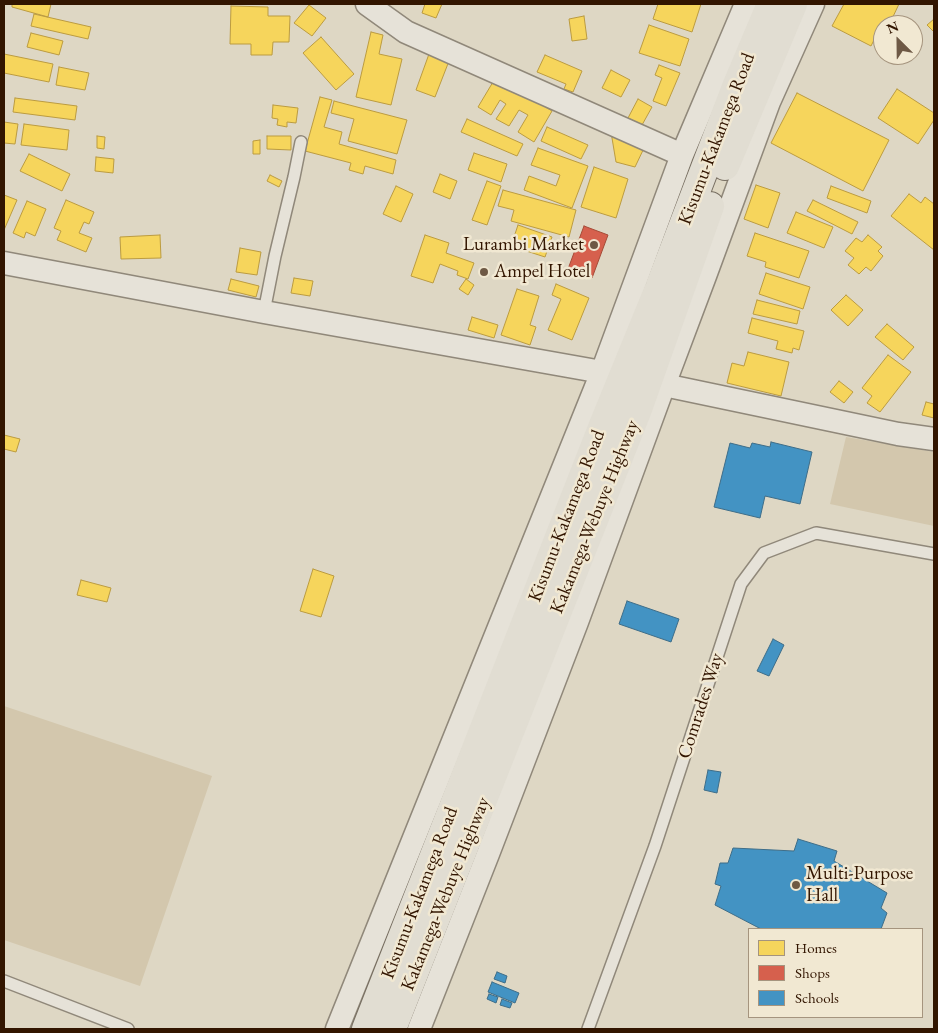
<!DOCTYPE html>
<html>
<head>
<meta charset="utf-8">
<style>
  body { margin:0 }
  #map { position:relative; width:938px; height:1033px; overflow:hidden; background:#ded7c4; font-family:"EB Garamond",serif }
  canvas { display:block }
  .frame { position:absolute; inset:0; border:5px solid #321500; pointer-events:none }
  .legend { position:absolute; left:748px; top:928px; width:175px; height:90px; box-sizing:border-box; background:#f1e8d2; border:1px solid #a5947e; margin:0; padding:6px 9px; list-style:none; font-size:15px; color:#321500 }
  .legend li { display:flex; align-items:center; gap:10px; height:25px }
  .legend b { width:25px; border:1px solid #a5947e }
  .north { position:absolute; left:873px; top:15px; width:50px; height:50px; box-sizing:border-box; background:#f1e8d2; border:1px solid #a5947e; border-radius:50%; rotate:337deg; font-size:14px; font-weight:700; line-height:20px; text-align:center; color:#321500 }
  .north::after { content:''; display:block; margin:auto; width:18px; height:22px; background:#6e5945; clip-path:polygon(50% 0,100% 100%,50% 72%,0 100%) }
</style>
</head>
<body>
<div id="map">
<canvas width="938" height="1033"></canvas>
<div class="frame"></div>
<ul class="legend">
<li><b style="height:14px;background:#f6d55c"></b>Homes</li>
<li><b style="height:14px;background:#d6604d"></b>Shops</li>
<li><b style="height:14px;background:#4393c3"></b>Schools</li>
</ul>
<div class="north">N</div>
</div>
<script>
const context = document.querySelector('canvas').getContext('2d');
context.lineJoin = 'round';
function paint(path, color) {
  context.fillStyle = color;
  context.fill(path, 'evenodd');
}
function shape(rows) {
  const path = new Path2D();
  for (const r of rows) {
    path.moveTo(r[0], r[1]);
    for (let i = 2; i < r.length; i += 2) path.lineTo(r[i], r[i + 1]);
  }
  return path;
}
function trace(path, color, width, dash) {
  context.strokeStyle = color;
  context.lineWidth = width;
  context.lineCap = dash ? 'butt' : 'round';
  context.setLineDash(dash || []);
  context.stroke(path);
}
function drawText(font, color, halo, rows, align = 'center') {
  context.font = font + ' "EB Garamond",serif';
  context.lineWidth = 5;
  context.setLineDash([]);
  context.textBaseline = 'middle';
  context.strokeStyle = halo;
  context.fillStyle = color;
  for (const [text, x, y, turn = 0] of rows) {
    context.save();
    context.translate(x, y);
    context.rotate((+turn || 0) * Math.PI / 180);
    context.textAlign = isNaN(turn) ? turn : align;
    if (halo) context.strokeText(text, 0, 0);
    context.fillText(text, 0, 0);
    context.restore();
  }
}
paint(shape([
  [846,437,934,452,934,526,830,504],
  [4,706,212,776,140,986,4,940]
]), '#d3c7ad');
const homes = shape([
  [12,4,51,4,48,17,12,7,12,4],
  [425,4,442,4,436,18,422,13,425,4],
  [658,4,701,4,692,32,653,19,658,4],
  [844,4,899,4,890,23,884,20,871,46,832,26,844,4],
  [309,5,326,18,312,36,294,23,309,5],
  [231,6,268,7,268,16,290,16,289,42,273,42,272,55,251,55,251,44,230,44,231,6],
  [34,14,91,27,88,39,31,26,34,14],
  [584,16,587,39,572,41,569,19,584,16],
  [934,19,934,32,927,25,934,19],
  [649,25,689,39,680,66,639,53,649,25],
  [371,32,383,35,379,54,402,59,391,105,356,97,371,32],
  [31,33,63,41,59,55,27,47,31,33],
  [321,37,354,74,336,90,303,53,321,37],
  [4,54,53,64,49,82,4,73,4,54],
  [429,54,449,61,435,97,416,90,429,54],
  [545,55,582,71,573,92,564,89,566,84,537,72,545,55],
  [659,65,680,73,666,106,653,101,662,78,655,75,659,65],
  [59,67,89,73,85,90,56,85,59,67],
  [611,70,630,80,621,97,602,88,611,70],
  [496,77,552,111,534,142,518,132,528,115,519,110,509,126,496,119,506,104,500,100,491,115,478,107,496,77],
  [897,89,934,113,934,120,918,144,878,118,897,89],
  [797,93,889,140,863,191,771,143,797,93],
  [320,97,332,100,324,127,342,132,339,144,396,160,393,174,365,166,363,174,349,170,351,163,305,151,320,97],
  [15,98,77,106,75,120,13,112,15,98],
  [638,99,652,107,642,125,628,118,638,99],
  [334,101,407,120,397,154,348,141,354,119,331,113,334,101],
  [273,105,298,108,296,123,287,122,287,127,277,125,278,119,272,118,273,105],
  [467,119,523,144,517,156,461,132,467,119],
  [4,122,18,124,15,144,4,143,4,122],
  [24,124,69,130,67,150,21,145,24,124],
  [547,127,588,145,581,159,541,141,547,127],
  [611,132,645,146,635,167,616,162,611,132],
  [97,136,105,137,104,149,97,148,97,136],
  [267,136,291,136,291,150,267,149,267,136],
  [260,140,260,154,253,154,253,141,260,140],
  [538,148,588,166,572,208,524,190,529,176,556,186,560,175,531,165,538,148],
  [474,153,507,164,501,182,468,170,474,153],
  [29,154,70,174,62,191,20,171,29,154],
  [96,157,114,159,113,173,95,171,96,157],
  [594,167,628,179,616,218,581,207,594,167],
  [440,174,457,181,450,199,433,192,440,174],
  [270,175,282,181,279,187,267,181,270,175],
  [487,181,501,186,487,225,472,220,487,181],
  [756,185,780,193,768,228,744,219,756,185],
  [396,186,413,194,401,222,383,214,396,186],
  [831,186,871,201,867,213,827,198,831,186],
  [503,190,576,210,569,237,511,221,514,210,498,206,503,190],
  [909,194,921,203,925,197,934,204,934,250,891,216,909,194],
  [4,195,17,200,4,230,4,195],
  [66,200,94,212,89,224,84,222,79,233,92,238,86,252,57,240,61,231,54,228,66,200],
  [813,200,858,222,852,234,807,211,813,200],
  [27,201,46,209,35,236,26,232,24,238,13,233,27,201],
  [796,212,833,227,824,248,787,233,796,212],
  [518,225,552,237,545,257,511,246,518,225],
  [755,233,809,251,799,278,765,267,766,262,747,256,755,233],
  [160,235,161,258,121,259,120,237,160,235],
  [425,235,449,243,446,253,474,263,468,279,457,275,458,271,440,264,433,283,411,276,425,235],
  [868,235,882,247,878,251,883,256,871,271,866,267,859,274,848,265,854,258,845,251,856,238,862,242,868,235],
  [240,248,261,252,257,275,236,272,240,248],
  [766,273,810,287,803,309,759,294,766,273],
  [294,278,313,281,310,296,291,293,294,278],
  [231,279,259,286,256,297,228,290,231,279],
  [466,279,474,285,468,295,459,289,466,279],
  [556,284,589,298,572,340,548,330,561,299,552,295,556,284],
  [517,289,539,296,530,325,536,327,530,345,501,335,517,289],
  [846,295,863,310,848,326,831,310,846,295],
  [757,300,800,311,797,324,753,314,757,300],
  [472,317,498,325,494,338,468,330,472,317],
  [752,318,804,331,799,350,793,348,792,353,776,349,778,341,748,333,752,318],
  [887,324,914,347,903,360,875,337,887,324],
  [748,352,789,362,781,396,727,383,732,363,744,366,748,352],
  [888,355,911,372,880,412,867,403,872,396,862,388,888,355],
  [839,381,853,392,844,403,830,392,839,381],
  [926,402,934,404,934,418,922,415,926,402],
  [4,435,20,439,16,452,4,449,4,435],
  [313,569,334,576,321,617,300,611,313,569],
  [81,580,111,588,107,602,77,595,81,580]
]);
paint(homes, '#f6d55c');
trace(homes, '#bb9b40', 1);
const shops = shape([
  [584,226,608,235,592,278,568,269,584,226]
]);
paint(shops, '#d6604d');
trace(shops, '#a54a36', 1);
const schools = shape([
  [771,442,812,452,800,504,765,496,760,518,714,507,730,443,750,448,752,443,770,447,771,442],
  [627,601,679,619,671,642,619,624,627,601],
  [773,639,784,645,769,676,757,671,773,639],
  [708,770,721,772,717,793,704,790,708,770],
  [798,839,837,851,834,861,887,893,881,908,887,913,881,929,761,929,715,905,721,886,715,884,720,863,728,863,733,848,794,851,798,839],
  [497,972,507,976,505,983,494,979,497,972],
  [492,982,519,993,515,1003,488,992,492,982],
  [489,994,498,997,496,1003,487,999,489,994],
  [502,999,512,1003,510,1008,500,1005,502,999]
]);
paint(schools, '#4393c3');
trace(schools, '#3e6d88', 1);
const service = shape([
  [264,312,275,256,294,177,301,142],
  [4,981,128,1029],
  [588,1029,655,846,741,584,764,553,816,533,934,554]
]);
const minor = shape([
  [367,4,406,32,682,155],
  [4,263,264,312,602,372],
  [664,385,898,434,934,439],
  [337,1029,602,372,682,155,746,4],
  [419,1029,488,854,577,622,664,385,705,276,769,102,813,4]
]);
const trunk = shape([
  [725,166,793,4],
  [366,1029,603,425,659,288,736,87,771,4],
  [392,1029,638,409,710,206]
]);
trace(service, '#90887a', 14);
trace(minor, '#90887a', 25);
trace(trunk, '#776e61', 30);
trace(service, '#e6e2d8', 11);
trace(minor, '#e6e2d8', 22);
trace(trunk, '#e1ddd2', 28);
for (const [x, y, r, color] of [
  [594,245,5,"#6e5945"],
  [484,272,5,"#6e5945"],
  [796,885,5,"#6e5945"]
]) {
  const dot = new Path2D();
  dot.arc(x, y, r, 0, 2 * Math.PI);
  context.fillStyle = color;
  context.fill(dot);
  trace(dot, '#f1e8d2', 2);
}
drawText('19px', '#321500', '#f1e8d2', [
  ["Kisumu-Kakamega Road",717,139,-69],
  ["Kisumu-Kakamega Road",567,516,-69],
  ["Kakamega-Webuye Highway",595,517,-68],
  ["Comrades Way",701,706,-72],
  ["Kisumu-Kakamega Road",420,893,-69],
  ["Kakamega-Webuye Highway",446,894,-68]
]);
drawText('19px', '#321500', '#f1e8d2', [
  ["Lurambi Market",584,245,"right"],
  ["Ampel Hotel",494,272],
  ["Multi-Purpose",806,874],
  ["Hall",806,896]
], 'left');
</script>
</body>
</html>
